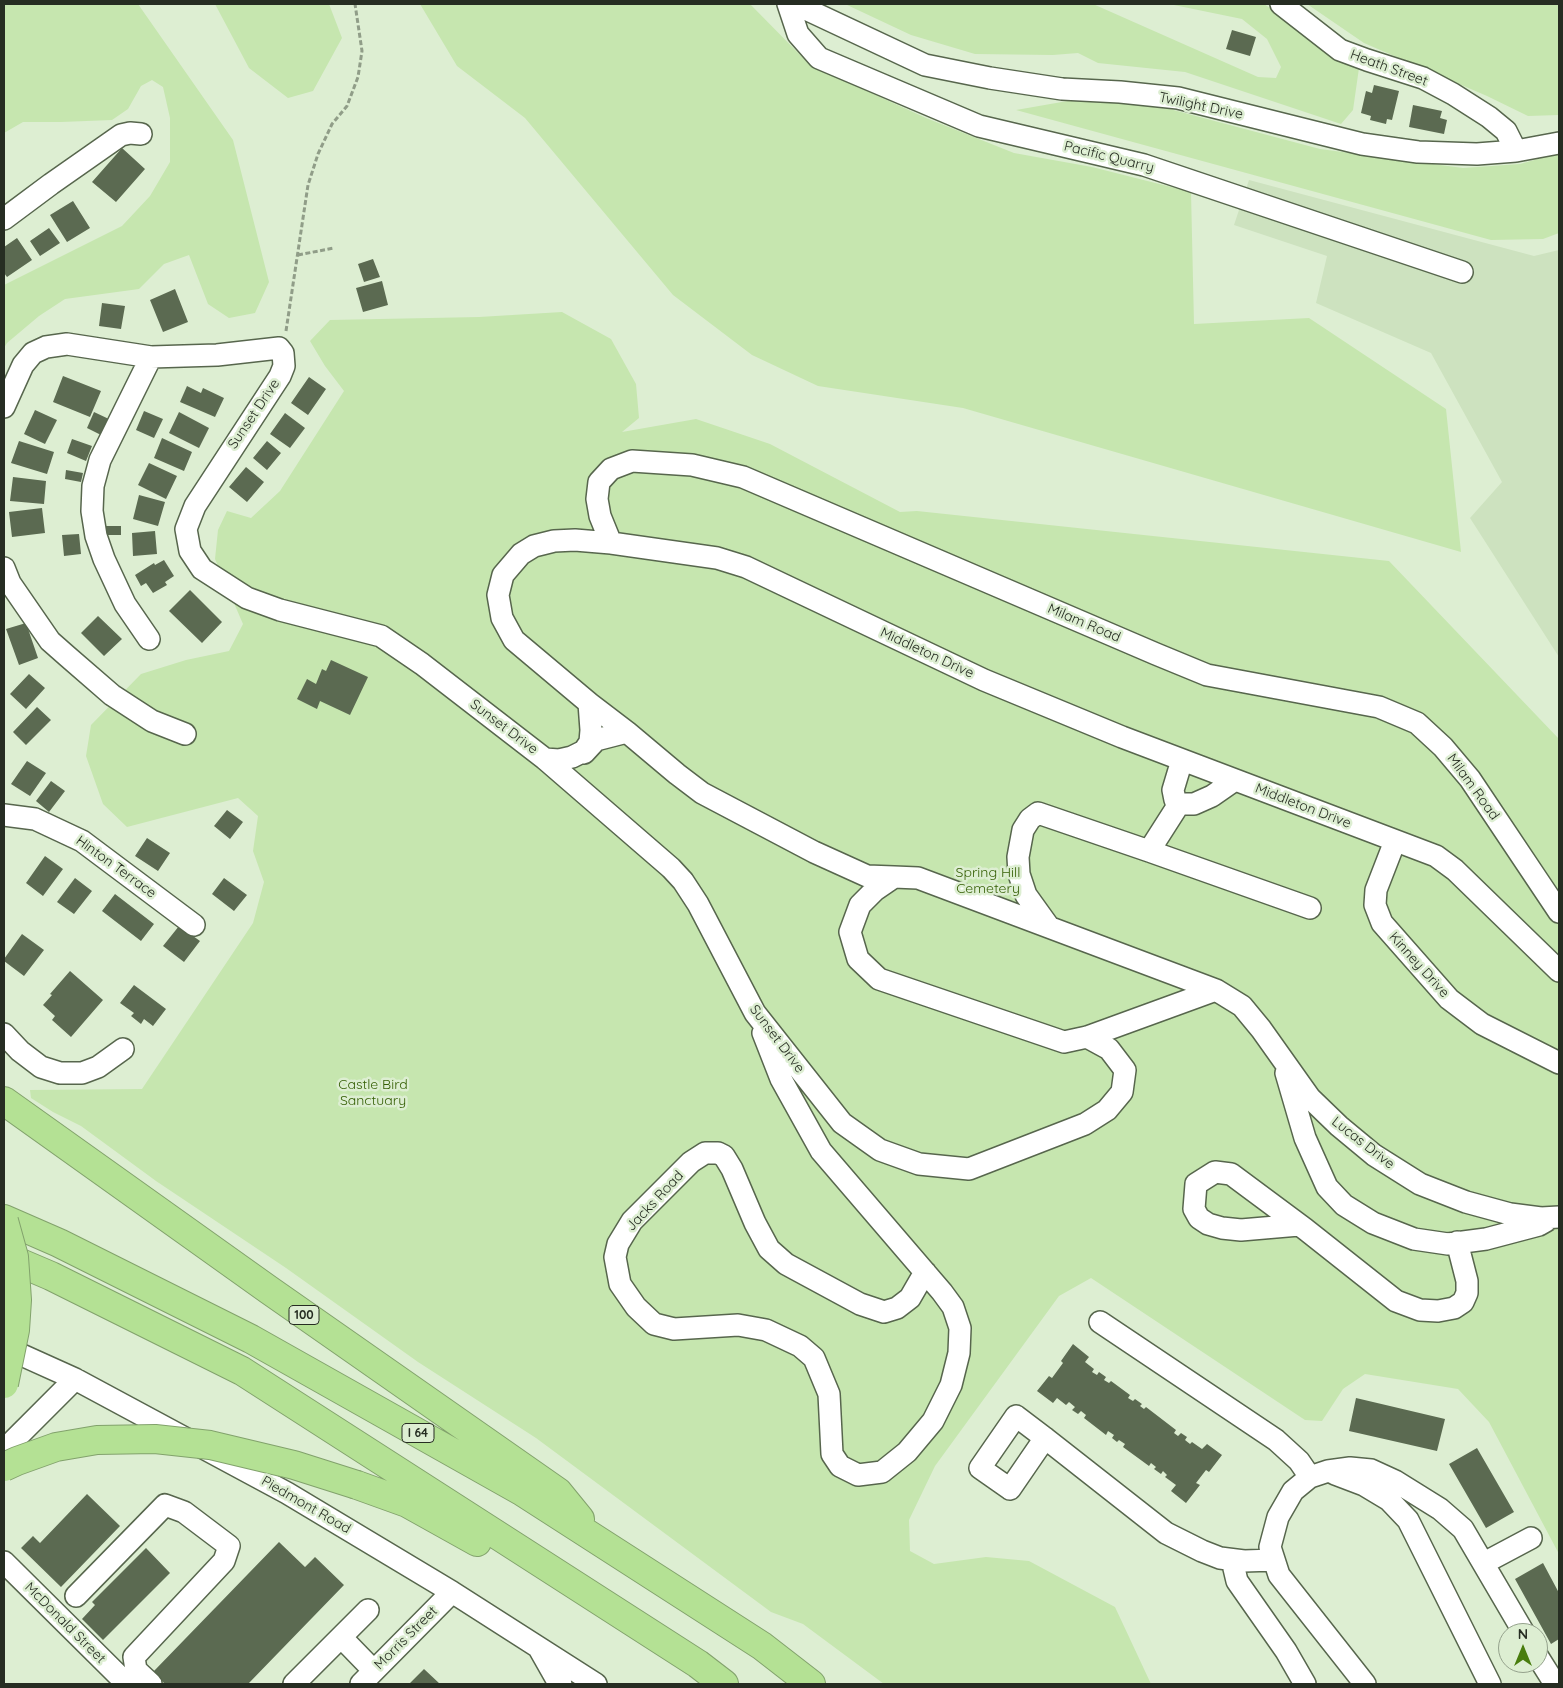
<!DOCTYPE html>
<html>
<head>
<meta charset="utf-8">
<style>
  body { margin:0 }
  #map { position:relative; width:1563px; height:1688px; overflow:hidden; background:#ddeed2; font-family:Quicksand,sans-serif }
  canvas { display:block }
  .frame { position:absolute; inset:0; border:5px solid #262d22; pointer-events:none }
  .north { position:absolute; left:1498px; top:1623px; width:50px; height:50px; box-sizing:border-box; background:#ddeed2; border:1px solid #94a18c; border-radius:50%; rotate:0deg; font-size:14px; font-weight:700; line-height:20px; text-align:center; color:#262d22 }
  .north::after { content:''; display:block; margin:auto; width:18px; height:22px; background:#497d0e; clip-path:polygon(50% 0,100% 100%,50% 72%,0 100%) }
</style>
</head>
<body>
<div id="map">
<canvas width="1563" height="1688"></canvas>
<div class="frame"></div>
<div class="north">N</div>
</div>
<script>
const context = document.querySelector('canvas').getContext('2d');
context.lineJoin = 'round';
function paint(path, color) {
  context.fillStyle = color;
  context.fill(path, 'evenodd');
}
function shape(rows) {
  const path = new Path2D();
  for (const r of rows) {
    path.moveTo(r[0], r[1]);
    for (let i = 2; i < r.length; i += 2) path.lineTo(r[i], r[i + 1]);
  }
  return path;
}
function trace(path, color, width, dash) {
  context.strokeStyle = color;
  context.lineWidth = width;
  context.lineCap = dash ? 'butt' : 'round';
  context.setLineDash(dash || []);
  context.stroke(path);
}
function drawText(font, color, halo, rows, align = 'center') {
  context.font = font + ' Quicksand,sans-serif';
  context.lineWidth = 5;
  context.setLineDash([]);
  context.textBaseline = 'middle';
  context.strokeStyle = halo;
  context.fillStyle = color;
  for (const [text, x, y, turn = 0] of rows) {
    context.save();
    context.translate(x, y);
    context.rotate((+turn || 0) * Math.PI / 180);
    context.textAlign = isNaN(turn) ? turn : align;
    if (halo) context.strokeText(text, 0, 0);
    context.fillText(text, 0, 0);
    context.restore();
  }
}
paint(shape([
  [1249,180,1534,256,1559,250,1559,657,1470,518,1502,482,1431,353,1316,303,1327,256,1234,225]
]), '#cde2bf');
paint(shape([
  [4,4,138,4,233,140,269,282,255,313,229,318,208,304,189,255,164,264,139,289,65,299,39,316,7,343,4,348,4,285,122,226,150,196,170,162,170,118,163,87,152,80,141,86,128,109,112,120,61,122,23,122,4,133],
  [215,4,329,4,342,38,313,91,288,98,249,68],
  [420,4,750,4,810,65,926,118,1014,153,1092,167,1191,192,1194,324,1309,318,1446,409,1461,552,963,408,818,386,752,355,673,295,525,118,457,66],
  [845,4,1093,4,1258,77,1276,78,1281,67,1267,39,1242,19,1169,4,1264,4,1359,68,1353,110,1341,124,1185,72,1098,63,1078,53,1053,55,975,54,911,35],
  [1307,4,1559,4,1559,115,1528,116,1487,96,1364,43],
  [1079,99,1147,103,1320,149,1463,168,1520,164,1559,153,1559,233,1543,239,1491,240,1016,110],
  [562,312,611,339,636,384,639,418,622,432,696,419,770,444,900,512,917,511,1389,561,1559,739,1559,1554,1489,1422,1458,1389,1365,1374,1343,1389,1322,1421,1305,1420,1091,1278,1059,1296,935,1466,909,1520,910,1551,934,1564,986,1557,1029,1561,1115,1607,1151,1684,884,1684,803,1624,771,1612,536,1438,418,1362,286,1268,156,1181,81,1126,53,1112,31,1098,30,1090,142,1089,253,923,264,882,253,851,258,816,238,798,127,827,103,804,86,756,91,725,141,674,186,660,229,651,243,624,215,559,218,530,227,511,251,518,280,491,344,391,325,366,310,341,330,320,479,317]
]), '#c6e6af');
paint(shape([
  [1232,30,1256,37,1250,56,1226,49],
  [1374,85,1399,91,1392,120,1387,119,1386,124,1370,120,1371,116,1361,113,1366,91,1372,93],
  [1413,105,1442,111,1440,118,1447,120,1444,134,1409,127],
  [122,148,145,169,116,202,92,182],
  [73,201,90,228,67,242,50,215],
  [49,228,60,243,40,256,30,241],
  [17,238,32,260,7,277,4,273,4,247],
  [373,259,380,277,364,282,358,264],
  [382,281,388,305,363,312,356,288],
  [175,289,188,322,163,332,150,300],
  [102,303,125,306,121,329,99,326],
  [63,376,101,391,90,417,53,402],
  [309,377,326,389,308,415,291,403],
  [187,386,201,393,203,388,224,398,215,417,180,402],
  [35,410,57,420,45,444,24,434],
  [144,411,163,419,154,438,136,430],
  [94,412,111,420,103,436,87,428],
  [179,412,209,428,199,448,169,433],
  [285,413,305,428,290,448,270,434],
  [162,438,192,452,184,471,154,458],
  [72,439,92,446,86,461,67,453],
  [19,441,54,452,47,474,11,463],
  [267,441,281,453,267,470,253,458],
  [149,463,177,476,166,499,138,485],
  [246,467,264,482,247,502,229,487],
  [66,470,83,473,81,482,65,479],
  [13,477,46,481,44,504,10,501],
  [139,495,165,502,158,526,133,519],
  [42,508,45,533,12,537,9,512],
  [105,526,121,526,121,535,105,535],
  [155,531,157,554,133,556,132,533],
  [79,534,81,554,64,556,62,535],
  [164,560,174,576,165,582,167,585,153,593,146,583,141,586,135,575,154,563,155,565],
  [190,590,222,622,202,643,169,611],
  [98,616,122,639,104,656,81,633],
  [26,623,38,658,19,665,6,629],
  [331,660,368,677,350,715,320,701,317,709,297,699,307,679,316,684,322,669,326,671],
  [29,674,45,688,26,709,10,694],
  [37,707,51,720,26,745,13,732],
  [27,761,46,773,30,796,11,784],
  [51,781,65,791,49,812,36,801],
  [227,810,243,822,230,839,214,826],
  [147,838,170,853,158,871,135,856],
  [45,856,63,869,43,896,26,883],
  [75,878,92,891,74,914,57,902],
  [224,878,247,895,234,911,212,894],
  [115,894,154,924,141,941,102,911],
  [179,926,200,941,184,962,163,946],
  [22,934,44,950,24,976,4,961,4,959],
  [70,971,103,1000,71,1037,52,1020,55,1016,43,1005,52,995,50,994],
  [134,985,166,1009,153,1026,144,1019,141,1024,131,1016,134,1013,120,1003],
  [1073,1344,1089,1357,1085,1362,1094,1369,1092,1372,1097,1375,1099,1372,1106,1377,1104,1380,1109,1383,1111,1381,1130,1395,1128,1398,1133,1401,1135,1399,1142,1404,1140,1406,1144,1409,1146,1407,1176,1430,1174,1433,1178,1436,1181,1433,1187,1437,1185,1440,1190,1444,1192,1442,1202,1449,1207,1444,1222,1455,1209,1472,1206,1470,1196,1483,1200,1485,1186,1503,1171,1491,1176,1485,1165,1477,1167,1475,1163,1471,1161,1474,1154,1469,1156,1467,1151,1463,1149,1466,1123,1447,1125,1444,1119,1440,1117,1442,1112,1438,1114,1435,1108,1431,1106,1435,1084,1418,1086,1415,1081,1411,1078,1414,1072,1410,1075,1407,1069,1402,1066,1405,1057,1398,1053,1403,1037,1391,1049,1376,1052,1378,1063,1363,1061,1361],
  [1356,1398,1445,1419,1437,1451,1349,1431],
  [1477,1448,1514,1512,1486,1528,1449,1464],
  [87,1494,120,1526,61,1587,21,1548,33,1536,40,1543],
  [279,1542,305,1567,315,1557,344,1585,248,1684,165,1684,153,1672],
  [146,1548,170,1573,103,1640,82,1619,95,1605,92,1602],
  [1543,1563,1559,1593,1559,1639,1551,1644,1515,1579],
  [424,1669,440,1684,409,1684]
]), '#5b6a51');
const minor = shape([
  [788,4,798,34,819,58,979,126,1144,165,1462,272],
  [795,4,925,65,990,78,1062,89,1120,92,1178,98,1362,144,1418,152,1477,154,1516,151,1559,143],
  [1281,4,1340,50,1367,60,1423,78,1453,94,1489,117,1506,131,1516,151],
  [4,219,51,184,121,135,130,133,141,134],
  [4,407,23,365,33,353,46,347,67,344,151,357,217,355,279,348,283,353,284,366,280,376,195,506,186,529,190,551,202,569,247,598,280,610,381,636,422,664,545,759,671,868,683,881,698,904,755,1013,842,1123,880,1150,919,1164,969,1169,1085,1124,1107,1110,1122,1092,1125,1070,1109,1049,1087,1037],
  [611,543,600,516,597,499,599,482,611,469,632,461,692,465,743,477,1156,654,1207,675,1379,707,1417,723,1443,747,1470,779,1559,912],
  [4,568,10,583,50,641,67,656,112,695,152,721,185,734],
  [149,639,125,604,104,559,96,536,92,511,93,486,100,460,151,357],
  [589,703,627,732],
  [584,753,596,740,627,732,677,774,702,793,814,852,867,876,894,877],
  [545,759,559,760,572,757,584,751,590,742,591,730,589,703,514,640,502,618,498,595,503,575,521,554,534,546,554,541,575,540,611,543,717,558,746,567,984,680,1122,737,1436,856,1455,870,1559,971],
  [1182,760,1173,790,1175,800,1179,804,1194,804,1212,796,1235,780],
  [4,815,35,819,82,841,194,925],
  [1395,841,1376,890,1375,905,1382,923,1449,999,1482,1024,1559,1063],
  [1149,851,1179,804],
  [1049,927,1026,895,1019,874,1018,857,1023,830,1030,819,1038,813,1149,851,1310,908],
  [1216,990,1087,1037,1064,1042,879,979,858,959,850,932,860,905,875,890,894,877,918,878,1216,990,1242,1006,1261,1029,1310,1098,1339,1126,1374,1155,1420,1184,1466,1202,1510,1214,1541,1218,1559,1217],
  [763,1033,781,1079,821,1151,942,1292,953,1307,960,1328,959,1353,951,1385,933,1421,907,1452,882,1472,858,1475,840,1466,832,1454,829,1394,814,1358,800,1346,766,1330,738,1325,674,1329,654,1324,636,1307,620,1284,615,1257,618,1244,632,1221,691,1162,705,1153,718,1153,724,1156,732,1169,755,1223,769,1249,786,1264,860,1304,884,1312,897,1308,910,1298,925,1272],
  [4,1034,20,1051,41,1067,60,1073,82,1073,98,1067,123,1049],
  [1286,1073,1305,1138,1327,1187,1344,1205,1373,1223,1414,1239,1448,1244,1486,1239,1539,1225,1546,1221],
  [1299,1225,1241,1230,1222,1228,1208,1224,1199,1218,1194,1209,1196,1184,1215,1172,1231,1174,1305,1229,1396,1301,1420,1310,1438,1311,1454,1308,1463,1302,1467,1293,1467,1281,1457,1242],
  [1100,1322,1276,1440,1299,1461,1310,1477],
  [4,1347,75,1379,287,1493,452,1592,596,1684],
  [1045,1438,1010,1489,980,1468,1016,1416,1045,1438,1166,1533,1202,1551,1220,1558,1244,1561,1274,1560],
  [4,1450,75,1379],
  [1335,1474,1364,1485,1389,1500,1408,1520,1490,1684],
  [1232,1560,1237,1581,1286,1651,1305,1684],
  [4,1562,127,1684],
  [1484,1563,1531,1538],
  [76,1596,165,1505,184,1512,229,1546,224,1561,134,1657,136,1670,151,1684],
  [341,1637,374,1671],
  [540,1650,557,1680,561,1684],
  [1538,1657,1555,1684],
  [294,1684,368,1610],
  [361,1684,452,1592],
  [1365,1684,1279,1575,1270,1547,1278,1517,1293,1491,1310,1477,1328,1471,1350,1468,1371,1470,1395,1481,1440,1509,1463,1529,1524,1633]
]);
const highway = shape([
  [4,1101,269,1290,558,1492,580,1519],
  [4,1219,59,1243,251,1339,521,1491,762,1646,811,1684],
  [4,1256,51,1276,242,1371,698,1664,724,1684],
  [357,1485,407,1503,477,1542]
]);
trace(minor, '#57664d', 24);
trace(highway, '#82a26c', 30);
trace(shape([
  [298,255,334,248],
  [286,331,308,185,318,154,332,124,347,106,358,77,362,51,355,4]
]), '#909d88', 3, [5, 2.5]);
trace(minor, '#fff', 21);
trace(highway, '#b4e194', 28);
const highwayBridge = shape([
  [4,1221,14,1257,17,1300,15,1330,4,1384],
  [4,1467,17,1461,56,1447,97,1440,155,1439,210,1445,294,1465,357,1485]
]);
trace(highwayBridge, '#82a26c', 30, []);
trace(highwayBridge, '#b4e194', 28);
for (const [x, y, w] of [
  [304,1315,30],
  [418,1433,32]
]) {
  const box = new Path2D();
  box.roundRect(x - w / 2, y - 9.5, w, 19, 4);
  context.fillStyle = '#ddeed2';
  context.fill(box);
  trace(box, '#262d22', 1);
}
drawText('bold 12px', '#262d22', null, [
  ["100",304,1315],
  ["I 64",418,1433]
]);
drawText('14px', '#262d22', '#ddeed2', [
  ["Heath Street",1389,68,20],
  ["Twilight Drive",1201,106,12],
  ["Pacific Quarry",1109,157,14],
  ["Sunset Drive",254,414,-56],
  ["Milam Road",1084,623,23],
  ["Middleton Drive",927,653,25],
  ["Sunset Drive",504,727,37],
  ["Milam Road",1473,787,54],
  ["Middleton Drive",1303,806,21],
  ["Hinton Terrace",116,867,36],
  ["Kinney Drive",1419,965,48],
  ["Sunset Drive",777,1039,53],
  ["Lucas Drive",1363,1143,38],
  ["Jacks Road",655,1201,-47],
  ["Piedmont Road",306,1505,30],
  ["McDonald Street",65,1623,45],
  ["Morris Street",406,1638,-45]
]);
drawText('14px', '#355f04', '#ddeed2', [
  ["Spring Hill",988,873],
  ["Cemetery",988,889],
  ["Castle Bird",373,1085],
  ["Sanctuary",373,1101]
]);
</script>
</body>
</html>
